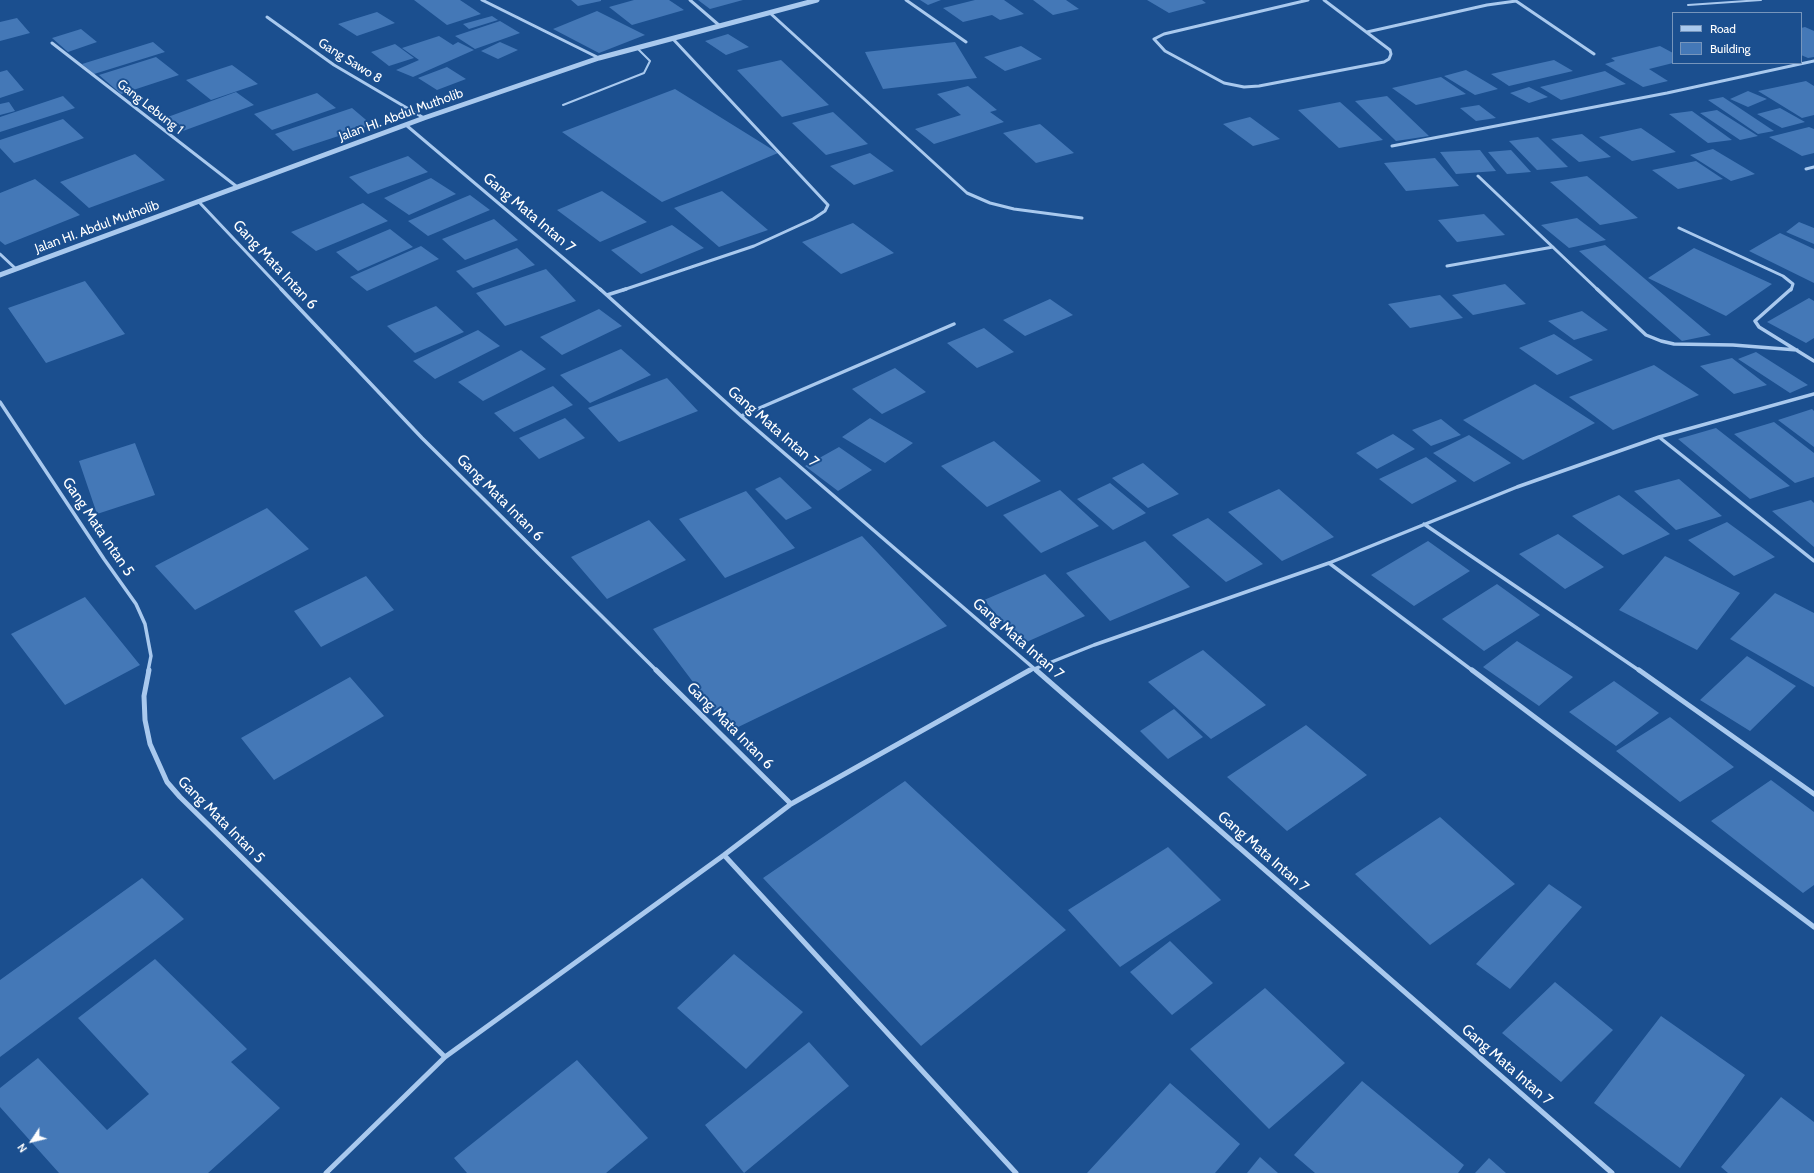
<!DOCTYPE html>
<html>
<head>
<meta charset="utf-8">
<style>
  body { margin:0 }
  #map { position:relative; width:1814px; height:1173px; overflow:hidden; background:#1b4f8f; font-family:Cabin,sans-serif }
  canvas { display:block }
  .legend { position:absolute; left:1672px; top:12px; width:130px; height:52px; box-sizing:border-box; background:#1b4f8f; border:1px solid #7695bc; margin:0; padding:5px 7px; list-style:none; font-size:12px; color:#fff }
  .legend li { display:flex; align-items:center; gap:8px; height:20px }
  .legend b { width:20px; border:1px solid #7695bc }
  .north { position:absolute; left:12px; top:1121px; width:40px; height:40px; -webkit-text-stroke:3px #1b4f8f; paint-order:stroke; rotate:235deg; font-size:11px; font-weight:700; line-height:16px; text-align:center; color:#fff }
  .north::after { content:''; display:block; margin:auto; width:14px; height:18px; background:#fff; clip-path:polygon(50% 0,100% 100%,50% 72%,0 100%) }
</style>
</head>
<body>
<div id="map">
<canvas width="1814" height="1173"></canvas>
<ul class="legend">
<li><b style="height:5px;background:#a9c9ee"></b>Road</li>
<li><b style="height:11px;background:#4478b7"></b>Building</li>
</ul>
<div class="north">N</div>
</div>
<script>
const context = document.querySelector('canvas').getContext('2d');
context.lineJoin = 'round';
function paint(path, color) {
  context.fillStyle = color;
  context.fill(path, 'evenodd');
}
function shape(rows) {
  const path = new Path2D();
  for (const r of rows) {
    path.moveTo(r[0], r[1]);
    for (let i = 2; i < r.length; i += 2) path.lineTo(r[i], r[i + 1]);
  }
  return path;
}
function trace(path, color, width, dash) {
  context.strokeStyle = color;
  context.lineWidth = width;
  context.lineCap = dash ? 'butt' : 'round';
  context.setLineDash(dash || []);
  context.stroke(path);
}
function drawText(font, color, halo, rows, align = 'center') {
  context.font = font + ' Cabin,sans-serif';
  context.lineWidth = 4;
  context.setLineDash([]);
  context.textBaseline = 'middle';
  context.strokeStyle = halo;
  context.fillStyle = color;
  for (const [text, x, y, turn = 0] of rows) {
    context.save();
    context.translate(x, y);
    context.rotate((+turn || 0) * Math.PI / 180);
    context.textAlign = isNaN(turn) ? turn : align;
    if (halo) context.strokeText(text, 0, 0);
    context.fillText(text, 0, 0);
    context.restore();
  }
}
paint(shape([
  [414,0,460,0,481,14,447,25],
  [571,0,601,0,601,1,578,6],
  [634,0,669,0,684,10,632,25,609,7],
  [698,0,743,0,710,9],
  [920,0,941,0,928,5],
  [975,0,1004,0,1024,14,1000,20,992,15,963,22,943,8],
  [1033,0,1066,0,1079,9,1053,15],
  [1147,0,1202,0,1206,3,1169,13],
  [597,11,645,35,599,53,553,29],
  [377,12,395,23,357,36,338,24],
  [492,16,498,20,469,29,463,24],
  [17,18,30,33,0,41,0,22],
  [500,21,520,33,475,49,455,36],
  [1805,27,1814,31,1814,57,1808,58,1801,55,1801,28],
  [81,29,97,42,68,52,52,38],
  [728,34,749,47,726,55,705,41],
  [439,36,453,45,458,42,474,50,413,77,396,70,419,60,402,48],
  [153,42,165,52,94,74,82,64],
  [500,42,518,50,498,59,481,51],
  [955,42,977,78,883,89,865,52],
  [395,44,414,58,389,66,371,52],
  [1021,46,1042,59,1005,71,984,57],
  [1660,46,1673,53,1673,63,1649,69,1668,81,1643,87,1605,64,1615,61,1611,58],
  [156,57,179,75,121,94,99,75],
  [781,60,829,105,782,117,737,70],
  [1554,60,1573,71,1509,86,1491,74],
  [232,65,258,84,211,100,186,80],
  [447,67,466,79,437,90,418,78],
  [7,70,24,90,0,98,0,72],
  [1466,70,1498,89,1475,95,1444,76],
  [1605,71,1626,84,1561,100,1540,87],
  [1441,77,1466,94,1416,105,1392,88],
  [1806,81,1814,86,1814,115,1802,118,1758,91],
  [968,86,997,110,990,112,1004,122,934,144,915,129,961,115,937,94],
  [1529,87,1548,97,1529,103,1510,93],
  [675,89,778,153,662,202,562,132],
  [1748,91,1767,99,1748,107,1730,99],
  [236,92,254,105,183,131,165,118],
  [317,93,336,108,272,130,254,114],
  [63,96,75,108,0,132,0,117],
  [1387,96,1429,136,1396,141,1355,101],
  [1723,97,1774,131,1758,134,1708,100],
  [9,102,15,111,0,115,0,104],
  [1340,102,1383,140,1339,148,1298,110],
  [1479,105,1496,118,1476,121,1460,108],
  [352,108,372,125,293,151,275,134],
  [1780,108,1805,122,1782,128,1757,114],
  [1717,110,1758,136,1740,140,1700,113],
  [1692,111,1732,140,1708,143,1669,114],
  [833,112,868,144,826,155,792,123],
  [1250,117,1280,139,1253,146,1223,124],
  [63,119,84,138,14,163,0,148,0,140],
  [1040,124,1074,153,1036,163,1003,133],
  [1809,127,1814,129,1814,153,1802,156,1769,137],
  [1641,128,1676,152,1632,161,1599,137],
  [1582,134,1611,157,1579,162,1551,139],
  [1538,137,1568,167,1537,170,1509,141],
  [1713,149,1755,174,1731,181,1690,155],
  [1480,150,1496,171,1456,174,1440,152],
  [1511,150,1531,172,1507,174,1488,152],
  [870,153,894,171,854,185,830,166],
  [135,154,165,180,89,208,60,182],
  [408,156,428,172,368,194,349,177],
  [1435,158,1459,186,1406,191,1384,163],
  [1696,161,1723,179,1678,189,1652,170],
  [1587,176,1638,218,1600,225,1550,182],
  [431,178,456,194,409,215,384,198],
  [35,179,80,215,5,245,0,241,0,193],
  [602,191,647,222,600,242,557,210],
  [722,191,768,230,719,247,674,208],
  [470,195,490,210,428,236,408,221],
  [363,203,388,221,316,251,291,232],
  [1484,214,1505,235,1457,242,1438,220],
  [1577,218,1606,240,1569,248,1541,225],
  [494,219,518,240,465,260,442,239],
  [1799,222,1814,228,1814,244,1786,232],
  [853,223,894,253,841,274,802,242],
  [672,225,704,248,641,274,611,250],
  [390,229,413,247,358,271,336,252],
  [1780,233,1814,249,1814,283,1749,251],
  [1605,245,1711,335,1682,341,1579,251],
  [421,246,439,259,367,291,350,277],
  [517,248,535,265,473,288,456,271],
  [1694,248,1772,284,1726,316,1648,278],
  [546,269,576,301,505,326,476,293],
  [85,281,125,334,46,363,8,308],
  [1505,284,1526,304,1473,315,1452,295],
  [1440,295,1463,318,1410,328,1388,304],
  [1809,298,1814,301,1814,338,1806,343,1767,322],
  [1050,299,1073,315,1025,336,1003,320],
  [436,306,464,332,415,353,387,326],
  [599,309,622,326,562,355,540,337],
  [1582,311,1608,330,1574,340,1548,321],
  [984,328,1014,352,977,368,947,343],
  [478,330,500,346,435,379,413,361],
  [1554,334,1593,360,1557,375,1519,348],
  [621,349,651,375,590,403,560,375],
  [521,350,546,369,483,401,458,382],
  [1756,352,1808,385,1790,393,1738,359],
  [1732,358,1767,385,1734,394,1700,366],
  [1654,365,1699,395,1613,430,1569,397],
  [895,368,926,392,882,414,852,389],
  [667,378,698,411,619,442,588,408],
  [1535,384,1595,423,1523,460,1463,420],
  [553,386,573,405,514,432,494,413],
  [1812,409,1814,411,1814,447,1778,420],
  [565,418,585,438,539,459,519,438],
  [870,418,913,443,885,463,842,437],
  [1441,419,1461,435,1431,446,1412,430],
  [1774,422,1814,453,1814,477,1795,483,1734,434],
  [1716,428,1790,486,1750,499,1678,439],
  [1393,434,1415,449,1377,469,1356,453],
  [1469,435,1511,463,1474,482,1433,453],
  [994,441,1041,481,987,507,941,466],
  [135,443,155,495,97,514,79,461],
  [839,447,872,470,838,491,805,466],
  [1426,457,1457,481,1412,504,1379,479],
  [1143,463,1179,494,1148,508,1112,478],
  [780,477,812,508,786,520,755,489],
  [1679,479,1722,516,1676,530,1634,491],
  [1110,483,1146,513,1113,530,1077,499],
  [1279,489,1334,537,1282,561,1228,512],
  [1060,490,1099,526,1041,553,1003,515],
  [746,491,795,548,725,578,679,519],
  [1619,495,1670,534,1623,555,1572,516],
  [1811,500,1814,503,1814,547,1772,511],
  [267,508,309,549,195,610,155,566],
  [1208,518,1263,564,1226,582,1172,535],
  [649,520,686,560,607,599,571,557],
  [1727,522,1775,557,1734,576,1688,540],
  [1558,534,1604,567,1565,589,1519,554],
  [862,536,947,626,730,731,653,629],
  [1145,541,1190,587,1110,621,1066,573],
  [1428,541,1470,571,1414,606,1371,575],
  [1665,556,1740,593,1697,650,1619,610],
  [1045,574,1085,616,1022,644,984,600],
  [366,576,394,610,321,647,294,611],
  [1497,584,1540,615,1484,651,1442,619],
  [1775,593,1814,613,1814,687,1730,639],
  [85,597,140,665,65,705,11,634],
  [1517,641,1573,677,1539,706,1483,667],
  [1203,650,1266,705,1211,739,1148,682],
  [1747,656,1796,686,1750,731,1700,700],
  [350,677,384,716,274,780,241,738],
  [1614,681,1659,713,1616,746,1569,712],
  [1174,709,1203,737,1168,759,1140,731],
  [1670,717,1734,767,1680,802,1616,751],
  [1306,725,1367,775,1287,831,1227,777],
  [1771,780,1814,812,1814,885,1803,893,1711,821],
  [905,781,1066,930,921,1046,763,878],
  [1440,817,1515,884,1430,945,1355,874],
  [1168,847,1221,900,1120,967,1068,910],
  [142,878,184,919,0,1057,0,980],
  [1549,884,1582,907,1510,989,1476,964],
  [1170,941,1213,983,1172,1015,1130,972],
  [734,954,803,1012,746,1069,677,1008],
  [155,959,247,1049,231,1062,280,1108,208,1173,59,1173,0,1107,0,1088,38,1058,107,1130,149,1094,78,1018],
  [1555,982,1613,1030,1561,1082,1502,1033],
  [1265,988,1345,1063,1269,1129,1190,1049],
  [1661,1016,1745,1075,1680,1168,1594,1103],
  [809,1042,849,1086,744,1173,705,1125],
  [577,1060,648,1138,606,1173,467,1173,454,1158],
  [1362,1081,1464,1165,1458,1173,1315,1173,1294,1155],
  [1170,1083,1240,1144,1215,1173,1087,1173],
  [1781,1097,1814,1122,1814,1173,1728,1173,1721,1167],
  [1260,1157,1278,1173,1247,1173],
  [1489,1158,1506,1173,1475,1173]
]), '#4478b7');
trace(shape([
  [1688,5,1761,0],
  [563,105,644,73,650,61,637,48]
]), '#a9c9ee', 2);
trace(shape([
  [482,0,599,58],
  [690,0,720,26],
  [906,0,966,42],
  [1308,0,1164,34,1154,39,1165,51,1224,83,1244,87,1259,86,1384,62,1389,59,1391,54,1390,50,1324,0],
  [770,13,967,193,990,203,1014,209,1082,218],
  [267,17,334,65,424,118],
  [1367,32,1487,5,1516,1,1594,54],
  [52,43,236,186],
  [406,125,601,290],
  [1392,146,1667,93,1814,61],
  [1806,169,1814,167],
  [1478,176,1598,290],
  [199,202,282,290],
  [1679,228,1783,276,1793,284,1791,290],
  [0,254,16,269],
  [1447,266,1553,247],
  [623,290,754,246,813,219,825,211,828,205,673,39]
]), '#a9c9ee', 3);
trace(shape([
  [281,289,422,438,657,671],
  [600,289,741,416,1037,671],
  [1597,289,1646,335,1661,341,1674,344,1733,345,1797,350],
  [1791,289,1755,321,1759,327,1814,361],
  [607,295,626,289],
  [0,402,104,559,136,604,145,624,151,656,148,671],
  [741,416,954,324],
  [1659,437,1814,561],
  [1424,524,1640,671],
  [1329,563,1473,671],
  [1029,671,1094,645,1329,563,1517,487,1659,437,1814,394]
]), '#a9c9ee', 3.5);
trace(shape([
  [149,670,144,696,145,720,150,744,167,782,180,797,445,1057],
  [656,670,791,804],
  [1036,670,1612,1173],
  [1472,670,1814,927],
  [1639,670,1814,794],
  [724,855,1016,1173],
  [326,1173,445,1057,724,855,791,804,1030,670]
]), '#a9c9ee', 5);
trace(shape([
  [0,275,424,118,599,58,817,0]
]), '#a9c9ee', 5);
drawText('13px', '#fff', '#1b4f8f', [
  ["Gang Sawo 8",350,61,32],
  ["Gang Lebung 1",150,107,38],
  ["Jalan HI. Abdul Mutholib",401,115,-20],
  ["Jalan HI. Abdul Mutholib",97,227,-20]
]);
drawText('15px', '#fff', '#1b4f8f', [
  ["Gang Mata Intan 7",529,213,40],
  ["Gang Mata Intan 6",275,265,47],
  ["Gang Mata Intan 7",773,427,41],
  ["Gang Mata Intan 6",500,498,45],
  ["Gang Mata Intan 5",98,527,56],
  ["Gang Mata Intan 7",1018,639,41],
  ["Gang Mata Intan 6",730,726,45],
  ["Gang Mata Intan 5",221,820,45],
  ["Gang Mata Intan 7",1263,852,41],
  ["Gang Mata Intan 7",1507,1065,41]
]);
</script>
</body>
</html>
